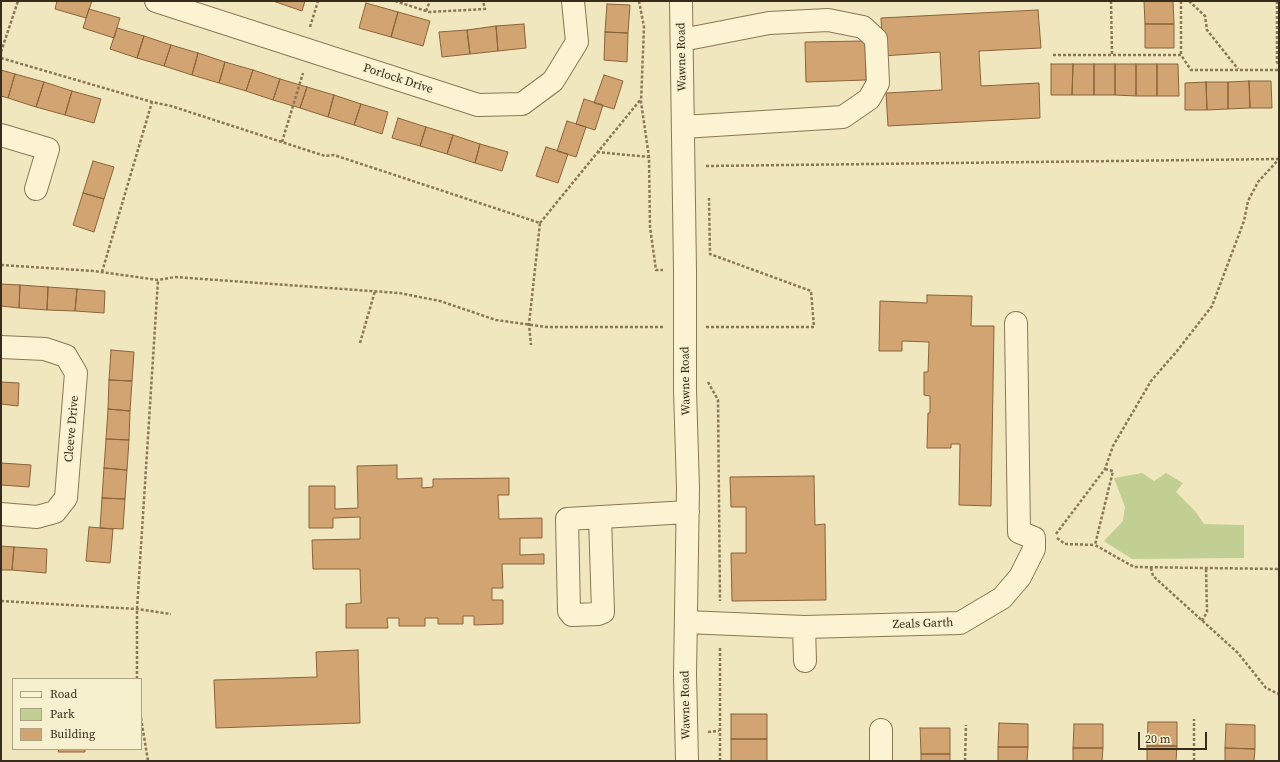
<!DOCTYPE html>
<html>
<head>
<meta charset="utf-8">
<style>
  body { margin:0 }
  #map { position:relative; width:1280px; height:762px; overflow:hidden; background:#f0e7bf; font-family:"Source Serif 4",serif }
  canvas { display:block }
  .frame { position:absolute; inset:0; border:2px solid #382d1c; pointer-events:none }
  .legend { position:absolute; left:12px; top:678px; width:130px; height:72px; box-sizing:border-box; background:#f7f0cf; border:1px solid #aba287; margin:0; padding:5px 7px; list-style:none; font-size:12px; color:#382d1c }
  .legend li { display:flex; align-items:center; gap:8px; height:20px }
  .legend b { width:20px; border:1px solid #aba287 }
  .scale { position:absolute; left:1138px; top:732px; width:69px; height:18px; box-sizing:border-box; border:2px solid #382d1c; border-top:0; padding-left:5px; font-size:12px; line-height:14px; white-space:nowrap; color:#382d1c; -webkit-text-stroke:3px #f7f0cf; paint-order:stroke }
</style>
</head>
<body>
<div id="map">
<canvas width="1280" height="762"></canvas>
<div class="frame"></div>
<ul class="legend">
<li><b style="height:5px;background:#fbf3d2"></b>Road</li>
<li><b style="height:11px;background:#c1cf92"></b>Park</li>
<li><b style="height:11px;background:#d1a472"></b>Building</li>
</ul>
<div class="scale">20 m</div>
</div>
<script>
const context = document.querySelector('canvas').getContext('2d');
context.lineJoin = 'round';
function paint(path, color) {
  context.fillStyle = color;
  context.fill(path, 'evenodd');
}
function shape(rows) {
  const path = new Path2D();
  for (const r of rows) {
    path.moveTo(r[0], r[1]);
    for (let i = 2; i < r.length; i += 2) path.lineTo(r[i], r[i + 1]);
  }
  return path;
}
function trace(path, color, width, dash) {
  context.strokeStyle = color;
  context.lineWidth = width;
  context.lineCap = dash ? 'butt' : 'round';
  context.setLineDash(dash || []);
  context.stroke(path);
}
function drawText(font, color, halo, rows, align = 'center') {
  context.font = font + ' "Source Serif 4",serif';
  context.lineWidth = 3;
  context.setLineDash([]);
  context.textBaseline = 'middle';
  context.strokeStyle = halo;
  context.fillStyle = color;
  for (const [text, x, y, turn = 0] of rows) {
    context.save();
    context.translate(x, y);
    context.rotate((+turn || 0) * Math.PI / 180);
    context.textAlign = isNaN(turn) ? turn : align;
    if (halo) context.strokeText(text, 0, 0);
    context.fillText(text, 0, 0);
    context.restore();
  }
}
paint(shape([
  [1142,473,1154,481,1166,473,1183,483,1176,492,1195,511,1204,524,1244,525,1244,558,1132,559,1104,541,1123,521,1125,507,1114,478]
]), '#c1cf92');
const building = shape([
  [57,1,92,1,86,18,55,9,57,1],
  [273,1,305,1,302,11,273,1],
  [1144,1,1173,1,1174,24,1145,24,1144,1],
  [366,3,398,12,391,37,359,28,366,3],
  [607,4,630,5,628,33,605,32,607,4],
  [89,9,120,18,114,38,83,28,89,9],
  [1038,10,1041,48,979,51,981,86,1039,83,1040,118,888,126,886,93,942,90,940,52,883,56,881,18,1038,10],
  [398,12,430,21,423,46,391,37,398,12],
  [524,24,526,48,498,51,496,26,524,24],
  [1145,24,1174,24,1174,48,1145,48,1145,24],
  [496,26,498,51,470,54,467,30,496,26],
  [117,28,144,36,137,58,110,49,117,28],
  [467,30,470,54,442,57,439,32,467,30],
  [605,32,628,33,627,62,604,60,605,32],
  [144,36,171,45,164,66,137,58,144,36],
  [865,41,866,80,806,82,805,42,865,41],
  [171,45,198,53,192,75,164,66,171,45],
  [198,53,225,62,219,83,192,75,198,53],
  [225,62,253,70,246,91,219,83,225,62],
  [1051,64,1073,64,1072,95,1051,95,1051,64],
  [1073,64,1094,64,1094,95,1072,95,1073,64],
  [1094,64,1115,64,1115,95,1094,95,1094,64],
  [1115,64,1136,64,1136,96,1115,95,1115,64],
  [1136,64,1157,64,1157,96,1136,96,1136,64],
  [1157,64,1178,64,1179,96,1157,96,1157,64],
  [1,70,15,74,8,98,1,96,1,70],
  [253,70,280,79,273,100,246,91,253,70],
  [15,74,44,82,36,107,8,98,15,74],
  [604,75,623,81,614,109,594,103,604,75],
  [280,79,307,87,300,108,273,100,280,79],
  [1249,81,1271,81,1272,108,1250,108,1249,81],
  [1249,81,1250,108,1228,109,1228,82,1249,81],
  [44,82,72,91,65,115,36,107,44,82],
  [1206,82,1228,82,1228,109,1207,110,1206,82],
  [1206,82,1207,110,1185,110,1185,83,1206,82],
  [307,87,334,95,328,117,300,108,307,87],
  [72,91,101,99,94,123,65,115,72,91],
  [334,95,361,104,354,125,328,117,334,95],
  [584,99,603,105,595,130,576,124,584,99],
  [361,104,388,112,382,134,354,125,361,104],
  [398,118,426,127,420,146,392,138,398,118],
  [567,121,586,127,576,157,557,151,567,121],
  [426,127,453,135,447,154,420,146,426,127],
  [453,135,480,144,475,163,447,154,453,135],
  [480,144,508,152,502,171,475,163,480,144],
  [546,147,568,154,558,183,536,176,546,147],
  [93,161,114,167,104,199,83,193,93,161],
  [83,193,104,199,94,232,73,225,83,193],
  [1,284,20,285,19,308,1,306,1,284],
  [20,285,48,287,47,310,19,308,20,285],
  [48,287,77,289,75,311,47,310,48,287],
  [77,289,105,291,104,313,75,311,77,289],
  [927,295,972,296,971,326,994,326,991,506,959,505,960,444,951,444,951,448,927,448,928,413,930,413,930,396,924,395,924,372,928,372,929,342,902,341,902,351,879,351,880,301,927,303,927,295],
  [111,350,134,352,132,381,109,380,111,350],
  [109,380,132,381,130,411,108,409,109,380],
  [1,382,19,383,18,406,1,404,1,382],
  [108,409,130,411,129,440,106,439,108,409],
  [106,439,129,440,127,470,104,468,106,439],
  [1,463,31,465,29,487,1,485,1,463],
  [397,465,397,479,422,478,422,488,433,487,433,479,509,478,509,495,498,495,499,519,542,518,542,538,520,538,520,555,544,554,544,564,502,564,503,588,492,588,492,600,503,600,503,624,474,625,474,616,463,616,463,624,438,624,438,618,425,618,425,626,399,626,399,618,387,618,388,628,346,628,346,604,361,603,360,569,313,569,312,540,360,539,360,517,333,518,333,528,309,528,309,486,335,486,335,509,358,508,357,466,397,465],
  [104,468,127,470,125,499,102,498,104,468],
  [814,476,815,525,825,524,826,600,732,601,731,553,746,553,746,507,731,507,730,477,814,476],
  [102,498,125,499,123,529,100,528,102,498],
  [89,527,113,529,110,563,86,561,89,527],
  [1,546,14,547,12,570,1,570,1,546],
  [14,547,47,549,46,573,12,570,14,547],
  [358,650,360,723,216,728,214,680,317,677,316,652,358,650],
  [731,714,767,714,767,739,731,739,731,714],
  [1148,722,1177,722,1177,746,1147,746,1148,722],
  [999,723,1028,724,1028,747,998,747,999,723],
  [1074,724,1103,724,1103,748,1073,748,1074,724],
  [1226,724,1255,725,1255,749,1225,748,1226,724],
  [920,728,950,728,950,754,921,754,920,728],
  [731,739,767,739,767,761,731,761,731,739],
  [1147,746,1177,746,1176,761,1147,761,1147,746],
  [998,747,1028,747,1027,761,998,761,998,747],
  [1073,748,1103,748,1102,761,1073,761,1073,748],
  [1225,748,1255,749,1254,761,1225,761,1225,748],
  [59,749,85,749,85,752,58,752,59,749],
  [921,754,950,754,950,761,921,761,921,754]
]);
paint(building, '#d1a472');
trace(building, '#8a633a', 1);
const minor = shape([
  [156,1,478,105,522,104,553,81,577,42,573,1],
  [681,1,685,271],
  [682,40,769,23,828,20,863,27,876,39,878,83,869,99,843,117,683,127],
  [1,135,48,149,36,189],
  [1,347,45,349,66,356,76,373,66,498,55,512,37,517,1,514],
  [685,390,688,488,685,675,687,761],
  [600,517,603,612,598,614,572,615,569,611,567,519,688,512],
  [686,622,804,627,960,623,1002,598,1020,577,1034,549,1034,538,1019,532,1016,323],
  [804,627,805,661],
  [881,730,881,761]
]);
trace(minor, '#8a7756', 24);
trace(shape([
  [395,1,429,12,485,9,483,1],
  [639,1,644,27,641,102,649,157,650,227,656,270,663,270],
  [1111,1,1112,55],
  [1181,1,1181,55],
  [1189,1,1205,16,1207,30,1238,69],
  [1277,1,1277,62,1279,66],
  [426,11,430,1],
  [310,27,318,1],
  [1,52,18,1],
  [1053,55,1181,55,1191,70,1279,70],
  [1,58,152,102],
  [282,142,303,73],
  [597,152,649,157],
  [706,166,1279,159],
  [540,223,641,99],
  [1,265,94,271,158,280,175,277,399,293,440,301,496,320,546,327,663,327],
  [102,272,152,102,171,106,325,156,334,155,540,223,529,324,531,345],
  [706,327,814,327,811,291,710,254,709,198],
  [360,343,375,291],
  [708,382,718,400,720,601],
  [1105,469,1113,471,1095,545,1134,567,1279,569],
  [1056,534,1105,469,1113,446,1151,381,1177,351,1212,306,1244,221,1248,201,1258,182,1279,159],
  [1057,538,1065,544,1095,545],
  [1151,568,1153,576,1238,653,1266,688,1279,694],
  [1,601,137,609,171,614],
  [1202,621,1207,612,1206,568],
  [137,679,137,609,158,280],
  [141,718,148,761],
  [708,732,719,731],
  [720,761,720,646],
  [965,761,966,725],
  [1194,761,1194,719]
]), '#8a7756', 2.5, [3, 2]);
trace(minor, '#fbf3d2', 22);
const minorBridge = shape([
  [685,271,685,390]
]);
trace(minorBridge, '#8a7756', 24, []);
trace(minorBridge, '#fbf3d2', 22);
drawText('12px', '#382d1c', '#f7f0cf', [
  ["Wawne Road",682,57,-91],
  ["Porlock Drive",398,79,18],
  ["Wawne Road",686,381,-91],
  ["Cleeve Drive",72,429,-85],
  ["Zeals Garth",923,624,-2],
  ["Wawne Road",686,705,-91]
]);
</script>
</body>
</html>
